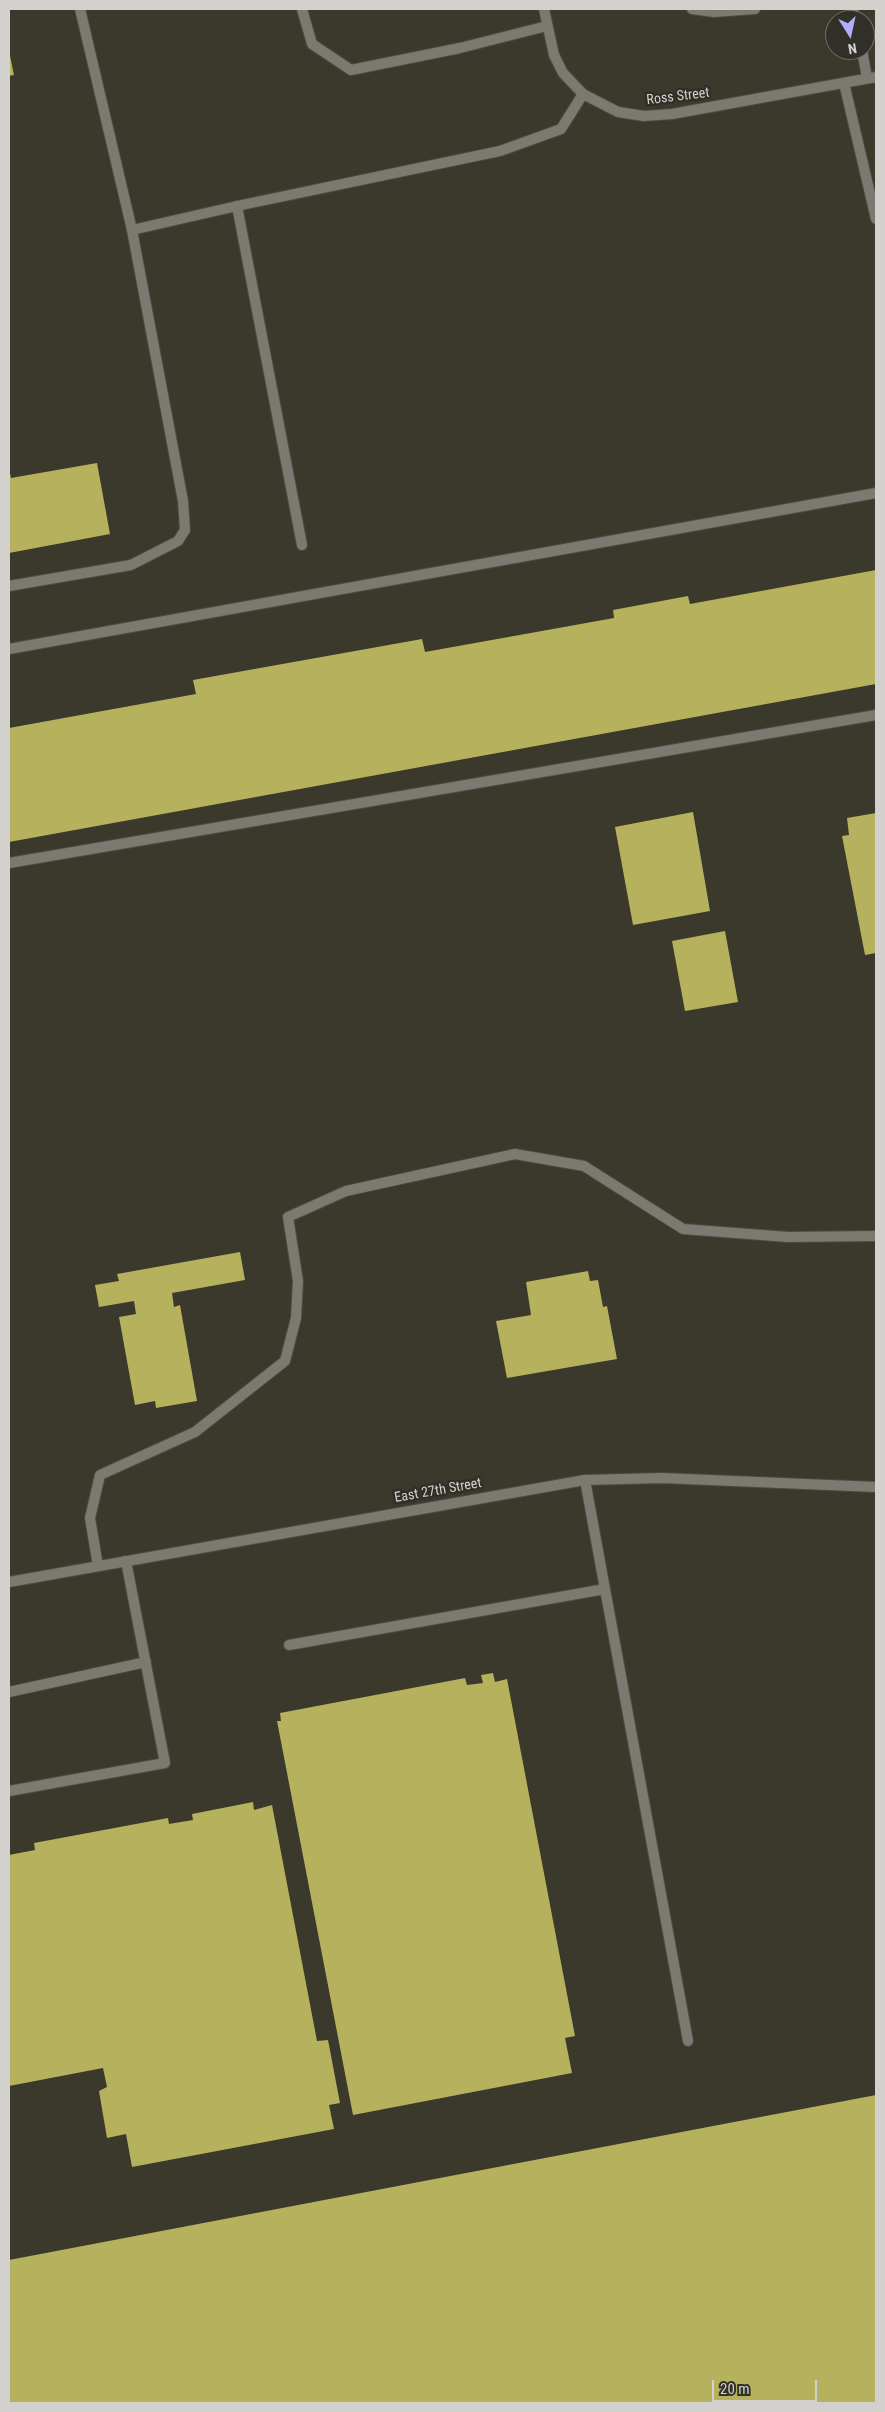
<!DOCTYPE html>
<html>
<head>
<meta charset="utf-8">
<style>
  body { margin:0 }
  #map { position:relative; width:885px; height:2412px; overflow:hidden; background:#303029; font-family:"Roboto Condensed",sans-serif }
  canvas { display:block }
  .frame { position:absolute; inset:0; border:10px solid #d2d1cd; pointer-events:none }
  .north { position:absolute; left:825px; top:10px; width:50px; height:50px; box-sizing:border-box; background:#303029; border:1px solid #71706b; border-radius:50%; rotate:170deg; font-size:14px; font-weight:700; line-height:20px; text-align:center; color:#d2d1cd }
  .north::after { content:''; display:block; margin:auto; width:18px; height:22px; background:#b1adfa; clip-path:polygon(50% 0,100% 100%,50% 72%,0 100%) }
  .scale { position:absolute; left:712px; top:2380px; width:105px; height:22px; box-sizing:border-box; border:2px solid #d2d1cd; border-top:0; padding-left:6px; font-size:15px; line-height:18px; white-space:nowrap; color:#d2d1cd; -webkit-text-stroke:4px #303029; paint-order:stroke }
</style>
</head>
<body>
<div id="map">
<canvas width="885" height="2412"></canvas>
<div class="frame"></div>
<div class="north">N</div>
<div class="scale">20 m</div>
</div>
<script>
const context = document.querySelector('canvas').getContext('2d');
context.lineJoin = 'round';
function paint(path, color) {
  context.fillStyle = color;
  context.fill(path, 'evenodd');
}
function shape(rows) {
  const path = new Path2D();
  for (const r of rows) {
    path.moveTo(r[0], r[1]);
    for (let i = 2; i < r.length; i += 2) path.lineTo(r[i], r[i + 1]);
  }
  return path;
}
function trace(path, color, width, dash) {
  context.strokeStyle = color;
  context.lineWidth = width;
  context.lineCap = dash ? 'butt' : 'round';
  context.setLineDash(dash || []);
  context.stroke(path);
}
function drawText(font, color, halo, rows, align = 'center') {
  context.font = font + ' "Roboto Condensed",sans-serif';
  context.lineWidth = 5;
  context.setLineDash([]);
  context.textBaseline = 'middle';
  context.strokeStyle = halo;
  context.fillStyle = color;
  for (const [text, x, y, turn = 0] of rows) {
    context.save();
    context.translate(x, y);
    context.rotate((+turn || 0) * Math.PI / 180);
    context.textAlign = isNaN(turn) ? turn : align;
    if (halo) context.strokeText(text, 0, 0);
    context.fillText(text, 0, 0);
    context.restore();
  }
}
paint(shape([
  [9,9,876,9,876,2403,9,2403],
  [835,20,865,20,865,50,835,50]
]), '#3a392c');
paint(shape([
  [9,51,14,75,9,76],
  [97,463,110,534,9,553,9,469,11,478],
  [876,570,876,684,9,842,9,728,196,694,193,680,422,639,425,652,614,618,613,610,688,596,690,604],
  [693,812,710,911,633,925,615,827],
  [876,813,876,953,865,955,842,836,849,835,847,818],
  [725,931,738,1002,685,1011,672,941],
  [240,1252,245,1280,172,1293,174,1307,180,1305,197,1401,156,1408,155,1401,135,1405,119,1317,136,1314,134,1301,99,1307,95,1285,119,1281,117,1274],
  [588,1271,590,1281,598,1280,603,1307,607,1306,617,1359,507,1378,496,1321,531,1315,526,1282],
  [493,1673,495,1682,507,1679,575,2036,565,2038,572,2073,353,2115,277,1721,281,1721,280,1713,465,1678,467,1685,483,1683,481,1675],
  [253,1802,254,1810,272,1805,317,2041,328,2040,340,2103,329,2105,334,2129,132,2167,126,2134,107,2138,99,2091,107,2087,103,2068,9,2086,9,1855,35,1850,34,1843,168,1818,169,1824,193,1820,192,1814],
  [876,2095,876,2403,9,2403,9,2260]
]), '#b6b15d');
const lane = shape([
  [302,9,312,44,351,70,460,48,547,26],
  [692,9,714,12,755,9],
  [853,9,855,20],
  [862,50,867,78],
  [844,83,876,219],
  [237,206,302,545],
  [132,230,237,206,500,151,561,129,583,94],
  [9,586,131,565,178,541,185,530,183,501,132,230,80,9],
  [9,649,876,493],
  [9,863,876,715],
  [585,1480,688,2041],
  [98,1566,90,1518,100,1475,195,1432,285,1361,296,1318,298,1281,288,1217,346,1191,515,1154,584,1166,683,1229,788,1237,876,1236],
  [289,1645,605,1589],
  [9,1692,146,1662],
  [9,1791,165,1763,126,1561]
]);
const street = shape([
  [544,9,554,55,563,73,583,94,618,112,644,116,672,114,876,77],
  [9,1582,585,1480,662,1478,876,1487]
]);
trace(lane, '#4c4c46', 12);
trace(street, '#4c4c46', 12);
trace(lane, '#7a7a71', 10);
trace(street, '#7a7a71', 10);
drawText('14px', '#d2d1cd', '#303029', [
  ["Ross Street",678,97,-7],
  ["East 27th Street",438,1491,-10]
]);
</script>
</body>
</html>
